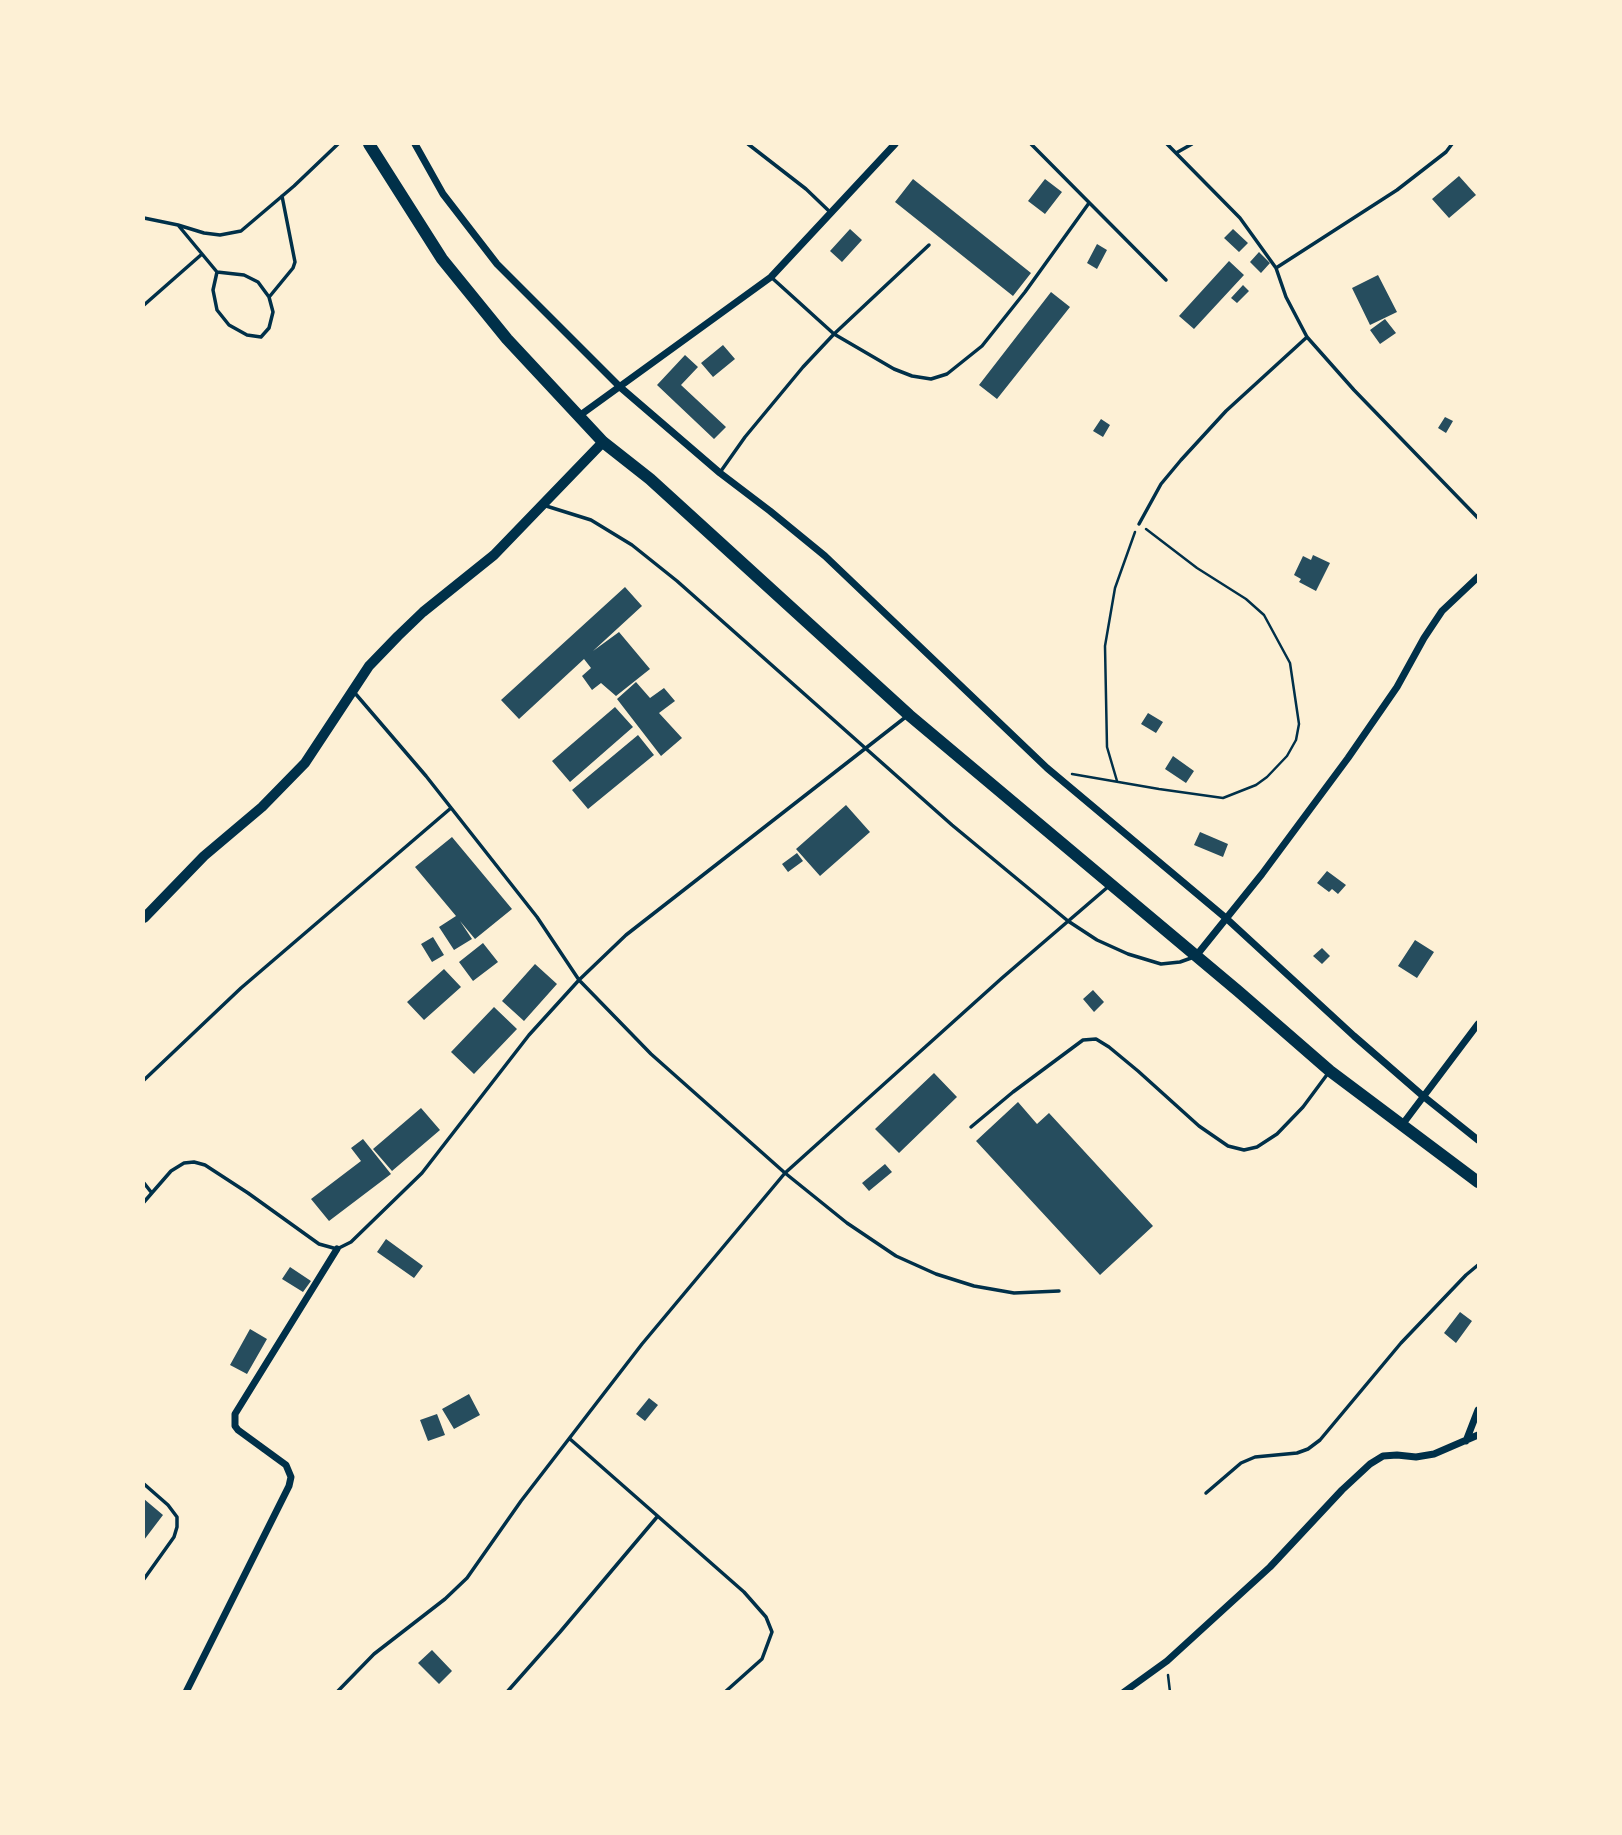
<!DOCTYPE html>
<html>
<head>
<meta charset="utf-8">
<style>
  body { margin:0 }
  #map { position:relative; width:1622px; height:1835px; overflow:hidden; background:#fdf0d5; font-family:"Crimson Pro",serif }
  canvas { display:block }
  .frame { position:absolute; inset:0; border:145px solid #fdf0d5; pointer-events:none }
</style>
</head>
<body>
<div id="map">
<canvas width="1622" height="1835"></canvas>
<div class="frame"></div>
</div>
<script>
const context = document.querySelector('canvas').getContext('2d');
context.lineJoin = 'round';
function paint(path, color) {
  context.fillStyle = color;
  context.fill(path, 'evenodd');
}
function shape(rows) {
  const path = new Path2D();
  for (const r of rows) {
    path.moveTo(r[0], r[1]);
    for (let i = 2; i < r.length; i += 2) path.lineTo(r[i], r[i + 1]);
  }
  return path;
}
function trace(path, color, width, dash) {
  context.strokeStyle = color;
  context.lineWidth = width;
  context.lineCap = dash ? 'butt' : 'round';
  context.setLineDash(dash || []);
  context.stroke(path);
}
paint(shape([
  [1459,176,1476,195,1449,218,1432,199],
  [913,179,1031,273,1013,296,895,202],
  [1045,179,1062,192,1045,214,1028,201],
  [850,229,862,240,842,262,830,251],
  [1233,229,1248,243,1239,252,1224,238],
  [1097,244,1107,250,1097,269,1087,263],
  [1259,252,1270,263,1261,273,1250,262],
  [1229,261,1244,275,1194,329,1179,316],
  [1378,275,1397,312,1370,325,1352,288],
  [1243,285,1249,291,1237,303,1231,298],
  [1051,292,1070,307,997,399,979,385],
  [1385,319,1396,333,1380,344,1370,330],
  [723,345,735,359,713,377,701,363],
  [685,355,698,367,681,385,726,427,714,439,657,385],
  [1445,417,1453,421,1446,433,1438,428],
  [1101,419,1110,425,1103,437,1093,431],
  [1313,555,1330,563,1316,591,1299,582,1301,579,1294,575,1303,556,1311,560],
  [625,587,642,606,593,651,619,632,650,669,616,696,601,683,592,690,582,676,591,668,584,659,519,719,501,700],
  [636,682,650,698,664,688,675,701,659,713,682,738,661,756,617,699],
  [615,707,633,727,570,782,552,761],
  [1148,713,1163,722,1156,733,1141,724],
  [638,735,654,755,588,809,572,790],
  [1173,756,1194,771,1186,783,1165,769],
  [846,805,870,832,820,876,796,849],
  [1200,832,1228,844,1223,857,1194,845],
  [452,837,512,909,475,939,460,921,472,939,454,950,439,927,456,916,415,867],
  [797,853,803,861,788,872,782,864],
  [1327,871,1346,885,1338,894,1332,889,1329,892,1317,883],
  [433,937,444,955,432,962,421,944],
  [1415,940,1434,952,1417,978,1398,966],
  [483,943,498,962,473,981,459,962],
  [1322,948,1330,956,1322,964,1313,956],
  [535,964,557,984,524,1021,502,1001],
  [444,969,461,987,424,1020,407,1002],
  [1093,990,1104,1002,1094,1012,1083,999],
  [494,1007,517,1029,474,1074,451,1052],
  [934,1073,957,1097,899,1153,875,1129],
  [1018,1102,1037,1124,1049,1113,1153,1226,1100,1275,976,1141],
  [421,1108,440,1130,392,1171,373,1149],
  [363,1139,391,1174,329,1221,311,1199,361,1161,351,1148],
  [885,1164,892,1172,869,1191,862,1183],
  [386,1239,423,1266,414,1278,377,1252],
  [290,1267,311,1281,303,1292,282,1279],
  [1460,1312,1472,1321,1456,1343,1444,1333],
  [250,1329,267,1339,247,1374,230,1365],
  [469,1394,480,1415,454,1429,442,1409],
  [649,1398,658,1405,645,1421,636,1414],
  [437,1414,445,1435,428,1441,420,1420],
  [144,1499,163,1515,144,1540],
  [432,1650,452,1671,439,1684,418,1663]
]), '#264d5e');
trace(shape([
  [1072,774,1159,789,1223,798,1256,785,1267,777,1287,756,1296,740,1299,724,1290,663,1264,615,1246,599,1197,568,1146,529],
  [1117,781,1107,747,1105,646,1115,588,1135,532],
  [1168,1675,1170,1692]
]), '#003049', 2.5);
trace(shape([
  [748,144,806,189,830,212],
  [1031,144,1166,280],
  [1167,144,1240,218,1276,268,1286,297,1307,337,1354,390,1478,518],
  [1176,153,1192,144],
  [144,218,178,225,204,233,220,235,241,231,294,186,338,144],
  [178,225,217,272,244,275,258,282,269,297,273,312,269,328,261,337,247,335,229,325,217,310,213,290,217,272],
  [1276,268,1397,190,1446,152,1452,144],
  [771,277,834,334,894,369,912,376,931,379,947,374,982,346,1025,292,1089,203],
  [270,296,293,268,295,262,282,196],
  [144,305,202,254],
  [721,471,745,437,803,367,834,334,929,245],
  [543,505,591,520,632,545,677,581,952,825,1068,921,1097,940,1128,954,1161,964,1180,962,1194,957],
  [1139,524,1161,484,1181,460,1226,411,1307,337],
  [354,692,426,776,537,917,579,980,651,1054,785,1173,847,1223,896,1256,936,1274,974,1286,1014,1293,1059,1291],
  [144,1080,241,988,451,808],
  [971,1127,1013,1092,1083,1040,1096,1039,1109,1047,1138,1071,1199,1126,1228,1146,1244,1150,1257,1147,1277,1134,1303,1107,1329,1072],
  [144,1183,151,1192],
  [144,1202,171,1171,184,1163,194,1162,205,1165,248,1193,319,1244,337,1249,351,1242,422,1173,529,1035,579,980,626,935,907,716],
  [570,1439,744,1592,766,1617,772,1632,762,1659,725,1692],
  [144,1484,168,1505,177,1517,177,1527,174,1537,144,1579],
  [1206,1493,1241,1463,1255,1457,1297,1453,1308,1449,1320,1440,1401,1343,1466,1275,1478,1265],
  [337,1692,374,1654,445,1599,467,1578,521,1501,642,1344,785,1173,1002,978,1109,886],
  [507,1692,560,1632,657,1517]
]), '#003049', 3.5);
trace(shape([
  [415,144,443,194,497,264,620,387,720,473,770,511,825,556,1047,768,1227,919,1354,1036,1423,1096,1478,1140],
  [579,416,771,277,895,144],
  [1196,956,1262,874,1348,758,1397,687,1424,638,1442,611,1478,577],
  [1402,1125,1478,1024],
  [1466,1441,1478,1410],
  [186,1692,289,1486,291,1477,286,1465,238,1430,235,1426,235,1414,337,1249],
  [1124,1692,1167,1661,1270,1567,1342,1490,1370,1464,1383,1456,1397,1455,1416,1457,1434,1454,1478,1435]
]), '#003049', 7);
trace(shape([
  [144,918,204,856,262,807,305,763,369,666,398,636,423,612,494,555,603,442]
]), '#003049', 10);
trace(shape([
  [369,144,442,259,507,339,603,442,650,479,909,715,1238,991,1330,1071,1478,1182]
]), '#003049', 12);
</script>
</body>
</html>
